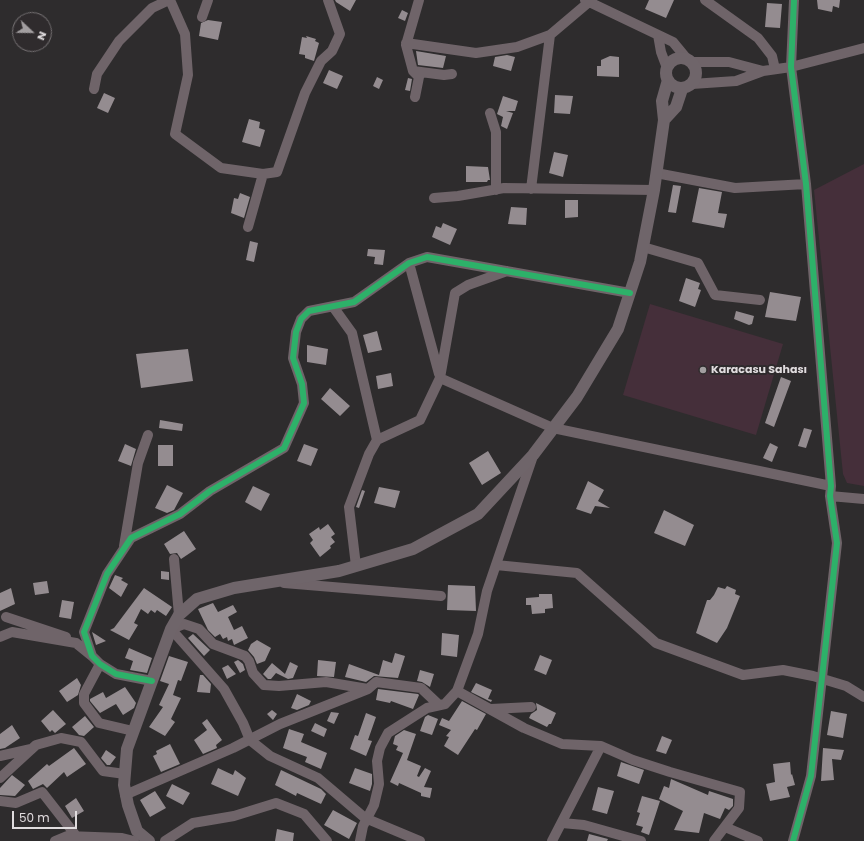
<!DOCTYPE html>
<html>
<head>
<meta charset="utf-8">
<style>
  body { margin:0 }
  #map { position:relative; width:864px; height:841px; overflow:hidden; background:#2e2c2d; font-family:Poppins,sans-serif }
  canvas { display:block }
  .north { position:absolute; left:12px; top:12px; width:40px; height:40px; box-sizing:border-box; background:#2f2b2d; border:1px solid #767274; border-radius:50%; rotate:112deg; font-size:11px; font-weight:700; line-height:16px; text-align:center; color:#e0dcde }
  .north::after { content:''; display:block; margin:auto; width:14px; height:18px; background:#a29ea0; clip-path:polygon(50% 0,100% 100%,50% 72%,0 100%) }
  .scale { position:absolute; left:12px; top:811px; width:65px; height:18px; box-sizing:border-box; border:2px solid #e0dcde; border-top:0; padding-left:5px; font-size:12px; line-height:14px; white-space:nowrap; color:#e0dcde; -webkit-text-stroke:3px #2f2b2d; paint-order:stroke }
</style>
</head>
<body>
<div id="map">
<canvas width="864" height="841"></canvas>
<div class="north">N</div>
<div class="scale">50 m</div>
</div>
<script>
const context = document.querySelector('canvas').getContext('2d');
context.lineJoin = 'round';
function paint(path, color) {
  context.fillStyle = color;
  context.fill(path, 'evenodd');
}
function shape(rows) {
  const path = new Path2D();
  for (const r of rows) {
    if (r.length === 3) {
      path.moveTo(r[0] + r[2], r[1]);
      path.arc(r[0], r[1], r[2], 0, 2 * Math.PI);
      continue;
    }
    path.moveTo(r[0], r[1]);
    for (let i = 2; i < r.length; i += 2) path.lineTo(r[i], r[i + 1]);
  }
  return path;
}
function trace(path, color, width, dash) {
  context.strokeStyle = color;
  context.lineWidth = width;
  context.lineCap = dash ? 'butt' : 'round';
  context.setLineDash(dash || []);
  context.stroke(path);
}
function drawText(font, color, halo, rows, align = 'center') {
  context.font = font + ' Poppins,sans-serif';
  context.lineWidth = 4;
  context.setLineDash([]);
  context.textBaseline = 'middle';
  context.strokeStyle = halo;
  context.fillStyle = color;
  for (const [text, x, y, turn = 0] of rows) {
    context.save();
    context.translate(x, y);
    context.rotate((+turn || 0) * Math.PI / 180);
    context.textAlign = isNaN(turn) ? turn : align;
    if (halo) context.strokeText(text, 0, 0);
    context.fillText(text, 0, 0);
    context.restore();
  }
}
paint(shape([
  [864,164,864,486,847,483,843,474,814,190],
  [650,304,783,344,756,435,623,395]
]), '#452f3a');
paint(shape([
  [335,0,356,0,350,11,336,2],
  [649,0,674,0,666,18,645,9],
  [817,0,840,0,839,8,833,6,832,12,818,9],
  [767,3,782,4,780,28,765,27],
  [402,10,408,13,405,21,398,18],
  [208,20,222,22,218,40,199,36,201,23],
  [306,36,316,39,315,41,319,43,314,61,305,58,305,55,299,54,302,37,307,38],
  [416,51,446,56,443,68,418,65],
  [507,55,515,57,511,71,493,66,495,57],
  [610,56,619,57,619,77,597,76,597,66,601,66,601,60],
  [329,70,343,76,337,89,323,83],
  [377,77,383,80,379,89,373,86],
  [408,78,412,79,410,91,405,90],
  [104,93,115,98,108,113,97,108],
  [555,95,573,96,570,114,554,113],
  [503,96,518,101,515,111,506,111,513,113,507,129,501,126,503,117,497,114],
  [249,119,260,122,259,128,265,130,260,147,242,142],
  [554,152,568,155,563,177,549,173],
  [466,166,488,167,490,180,488,180,487,182,466,182],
  [673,185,681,186,676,213,668,212],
  [699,188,722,192,718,213,727,214,724,228,692,222],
  [240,193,250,197,244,218,231,213,234,198,238,199],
  [565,200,578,200,578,217,565,218],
  [511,207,527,208,526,225,508,224],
  [443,223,457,229,450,245,432,237,436,226,441,228],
  [250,241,258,243,254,262,246,260],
  [368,249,385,250,383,265,374,264,375,257,367,256],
  [686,278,700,283,698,289,701,290,695,307,679,301],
  [770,292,801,297,796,321,765,317],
  [736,311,754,316,752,324,749,325,734,319],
  [377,331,382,350,368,353,363,335],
  [307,345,328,349,326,365,307,362],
  [188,349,193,381,141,388,136,354],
  [391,373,393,386,378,389,376,376],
  [781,377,791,381,774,427,765,423],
  [330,388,350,406,340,416,321,399],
  [160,420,183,424,182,431,159,428],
  [804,428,812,430,806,448,798,446],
  [770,443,778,447,772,462,763,458],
  [125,444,136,449,131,466,118,461],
  [304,444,318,449,311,466,297,461],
  [158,445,173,445,173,466,158,466],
  [488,451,501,473,482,485,469,463],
  [588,481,604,490,598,501,610,508,595,506,591,514,576,509],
  [167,485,183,493,174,510,167,513,155,508],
  [253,486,270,494,261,511,245,502],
  [379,487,400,491,395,508,374,503],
  [362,490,365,491,359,508,356,507],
  [664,510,694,525,685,546,654,533],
  [328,524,335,534,331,537,335,542,330,546,331,548,320,557,310,543,313,540,309,534,319,527,320,530],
  [184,531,196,549,181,559,177,553,170,554,164,544],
  [161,571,169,572,169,580,161,579],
  [115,575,123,578,121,580,128,584,121,597,109,588],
  [47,581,49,593,35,595,33,583],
  [448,585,475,586,476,611,447,610],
  [727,586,736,590,735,594,740,596,727,628,717,643,696,633,707,600,710,600,714,595,718,587,725,589],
  [11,588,15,604,0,611,0,593],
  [144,588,172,607,166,616,157,610,155,613,151,610,148,614,141,609,134,623,138,625,129,640,110,630,114,628],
  [539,594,552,594,553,608,545,609,545,613,532,614,531,605,526,605,526,598,539,597],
  [62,600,74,602,71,619,59,617],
  [213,603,218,612,233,605,237,612,228,617,234,630,242,626,248,638,234,645,232,639,228,641,227,637,223,639,220,634,215,637,208,630,198,609],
  [92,632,106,641,96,645],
  [442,633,459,635,457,657,441,655],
  [193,634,210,650,204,656,188,638],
  [257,640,271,648,265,661,257,664,254,657,248,650,251,644],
  [129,648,152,658,147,673,130,670,133,661,125,658],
  [395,653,405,656,398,678,374,676,366,682,345,677,349,664,379,675,383,660,392,663],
  [540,655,552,660,546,675,534,670],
  [169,656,188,662,181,681,178,680,173,695,181,698,171,719,175,722,165,736,149,727,163,707,159,705,169,684,160,681],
  [238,660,243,664,245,670,240,673,234,662],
  [318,660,336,662,334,677,317,676],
  [290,662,298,666,293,678,288,679,276,673,271,679,268,679,263,674,272,663,285,674],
  [228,665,236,674,227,679,222,668],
  [420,670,434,674,430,687,422,682,417,681],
  [200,675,203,675,211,684,210,693,197,692],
  [77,678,81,685,78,695,67,702,59,691],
  [476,683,492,690,488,699,492,700,491,702,471,692],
  [125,687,136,703,134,708,123,715,116,704,100,713,90,701,90,699,103,692,106,698],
  [378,689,418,694,419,695,413,709,391,701,390,703,376,700],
  [297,694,311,701,309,705,297,710,291,708],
  [462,701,486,714,477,730,475,729,458,755,444,746,449,737,446,736,451,730,439,725,442,718,449,721],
  [536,703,556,713,551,724,549,724,547,727,529,718,531,714,537,710],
  [53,710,66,724,55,733,52,730,50,732,41,721],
  [272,710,277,714,273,720,267,714],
  [831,711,847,714,843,738,827,735],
  [331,712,339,713,334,724,327,721],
  [366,713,376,717,368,740,372,741,366,756,350,749,355,735,358,736],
  [428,715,438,719,432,735,420,731,425,717],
  [85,716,94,727,84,736,79,735,72,727],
  [207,719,222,740,216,745,217,748,203,754,194,740,207,730,202,723],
  [315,723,327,729,324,737,311,731],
  [12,725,20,738,5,748,0,749,0,734],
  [289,729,304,734,301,742,327,753,321,769,305,762,307,757,283,748],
  [404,730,416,734,407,760,421,766,417,776,419,777,425,768,431,771,424,787,432,788,430,798,421,796,421,793,399,783,398,786,390,782,403,753,396,750,398,746,393,744,395,736],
  [662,736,672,740,666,754,656,751],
  [170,744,180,764,161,772,153,756,157,754,156,751],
  [74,748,86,764,67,777,64,772,47,788,43,784,33,789,28,781,47,764,49,766],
  [823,748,844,750,841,760,832,759,834,780,821,781],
  [106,750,116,757,110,765,107,765,101,758],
  [621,762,644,770,639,784,617,776],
  [790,762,791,775,792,774,795,785,787,787,790,797,770,801,766,784,775,782,773,764],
  [218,768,233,775,235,770,246,778,238,796,211,784],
  [355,768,372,774,372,784,370,791,349,783],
  [281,770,321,789,326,794,321,804,297,793,296,796,275,785],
  [12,775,25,785,15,796,0,795,0,788],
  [671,779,708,795,709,791,733,799,733,806,729,810,725,808,720,819,704,813,699,833,674,830,683,811,659,799,664,786,669,788],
  [172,784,190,793,183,805,166,796],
  [598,787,614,791,607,814,592,810],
  [155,791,166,808,150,817,140,800],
  [642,796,660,801,649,835,641,832,643,827,636,825,640,813,637,812],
  [76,798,84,811,72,818,65,806],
  [333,810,357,823,349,839,324,825],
  [277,829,294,833,293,841,275,841],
  [589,834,608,839,607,841,587,841]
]), '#948c90');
trace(shape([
  [170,0,185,34,188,75,175,134,221,168,263,174,277,172,305,93,321,61,332,51,340,34,328,0],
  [585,0,673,42,687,59],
  [705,0,758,38,772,56,775,69],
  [202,17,208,0],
  [658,35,661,52,667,68],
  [406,43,476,53,517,47,550,35],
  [692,62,729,62,763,71],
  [413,71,444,75,452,74],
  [692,84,736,81,763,71,791,67,864,48],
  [94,89,97,74,119,41,152,8,169,0],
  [415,97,419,77,413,71,406,45,419,0],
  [490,113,496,132,496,190],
  [656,173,735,188,806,184],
  [531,189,550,35,589,2,589,0],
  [434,198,458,196,504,188,654,190],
  [248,227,263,174],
  [643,247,698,263,715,295,760,300],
  [409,263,439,374],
  [334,308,352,333,377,440,369,454,349,507,356,566],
  [440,378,553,428,831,486],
  [377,440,420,420,440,378,455,293,468,285,507,271],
  [830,496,864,499],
  [124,546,138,463,148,435],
  [174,559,179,615],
  [496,565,577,573,656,643,743,675,783,670,813,676,846,686,864,697],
  [284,583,441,596],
  [6,617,66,637],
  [0,637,12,632,76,643,92,656],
  [100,664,84,694,84,703,99,723,133,731],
  [152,681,116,674,100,664,92,656,84,632,107,574,131,538,180,514,210,491,284,448,304,403,302,384,293,358,296,332,301,319,309,311,354,302,409,263,427,257,630,293],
  [457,691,524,728,562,744,601,746,633,760,670,772,740,792,739,808,714,841],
  [491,709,531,707],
  [0,756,31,749],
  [0,778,36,745,61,738,81,742,103,771,125,774],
  [125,795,233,748,280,724,368,689],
  [0,801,16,803,42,792,77,837],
  [562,823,584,825,641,841],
  [725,827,758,841],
  [55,841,67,836,122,838,134,841],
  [165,841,193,823,234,816,276,803,304,814,327,841],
  [360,841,363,826,374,805,379,784,377,761,380,748,388,733,427,708,445,704,457,691,478,634,487,591,533,456],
  [420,841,365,818,318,778,270,756,250,740,243,723,224,689,171,629,184,624,199,629,213,644,245,656,249,661,253,673,264,685,279,686,326,682,368,689,376,682,421,688,439,705],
  [552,841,601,746],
  [793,841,811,776,837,543,830,496,831,486,806,184,791,67,794,0]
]), '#6f6469', 10);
trace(shape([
  [681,73,15],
  [664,120,676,107,682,89],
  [149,841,137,831,128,805,124,785,127,749,171,629,179,615,197,599,234,588,339,571,413,549,478,514,533,455,577,397,618,329,640,262,654,190,664,120,662,101,668,80]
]), '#6f656a', 12);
trace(shape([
  [152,681,116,674,100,664,92,656,84,632,107,574,131,538,180,514,210,491,284,448,304,403,302,384,293,358,296,332,301,319,309,311,354,302,409,263,427,257,630,293],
  [793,841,811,776,837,543,830,496,831,486,806,184,791,67,794,0]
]), '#2db169', 6);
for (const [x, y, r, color] of [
  [703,370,4,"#a29ea0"]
]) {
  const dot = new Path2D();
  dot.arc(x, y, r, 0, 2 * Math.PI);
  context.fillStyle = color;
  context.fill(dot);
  trace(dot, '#2f2b2d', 1.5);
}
drawText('bold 11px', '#e0dcde', '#2f2b2d', [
  ["Karacasu Sahası",711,370]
], 'left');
</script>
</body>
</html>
